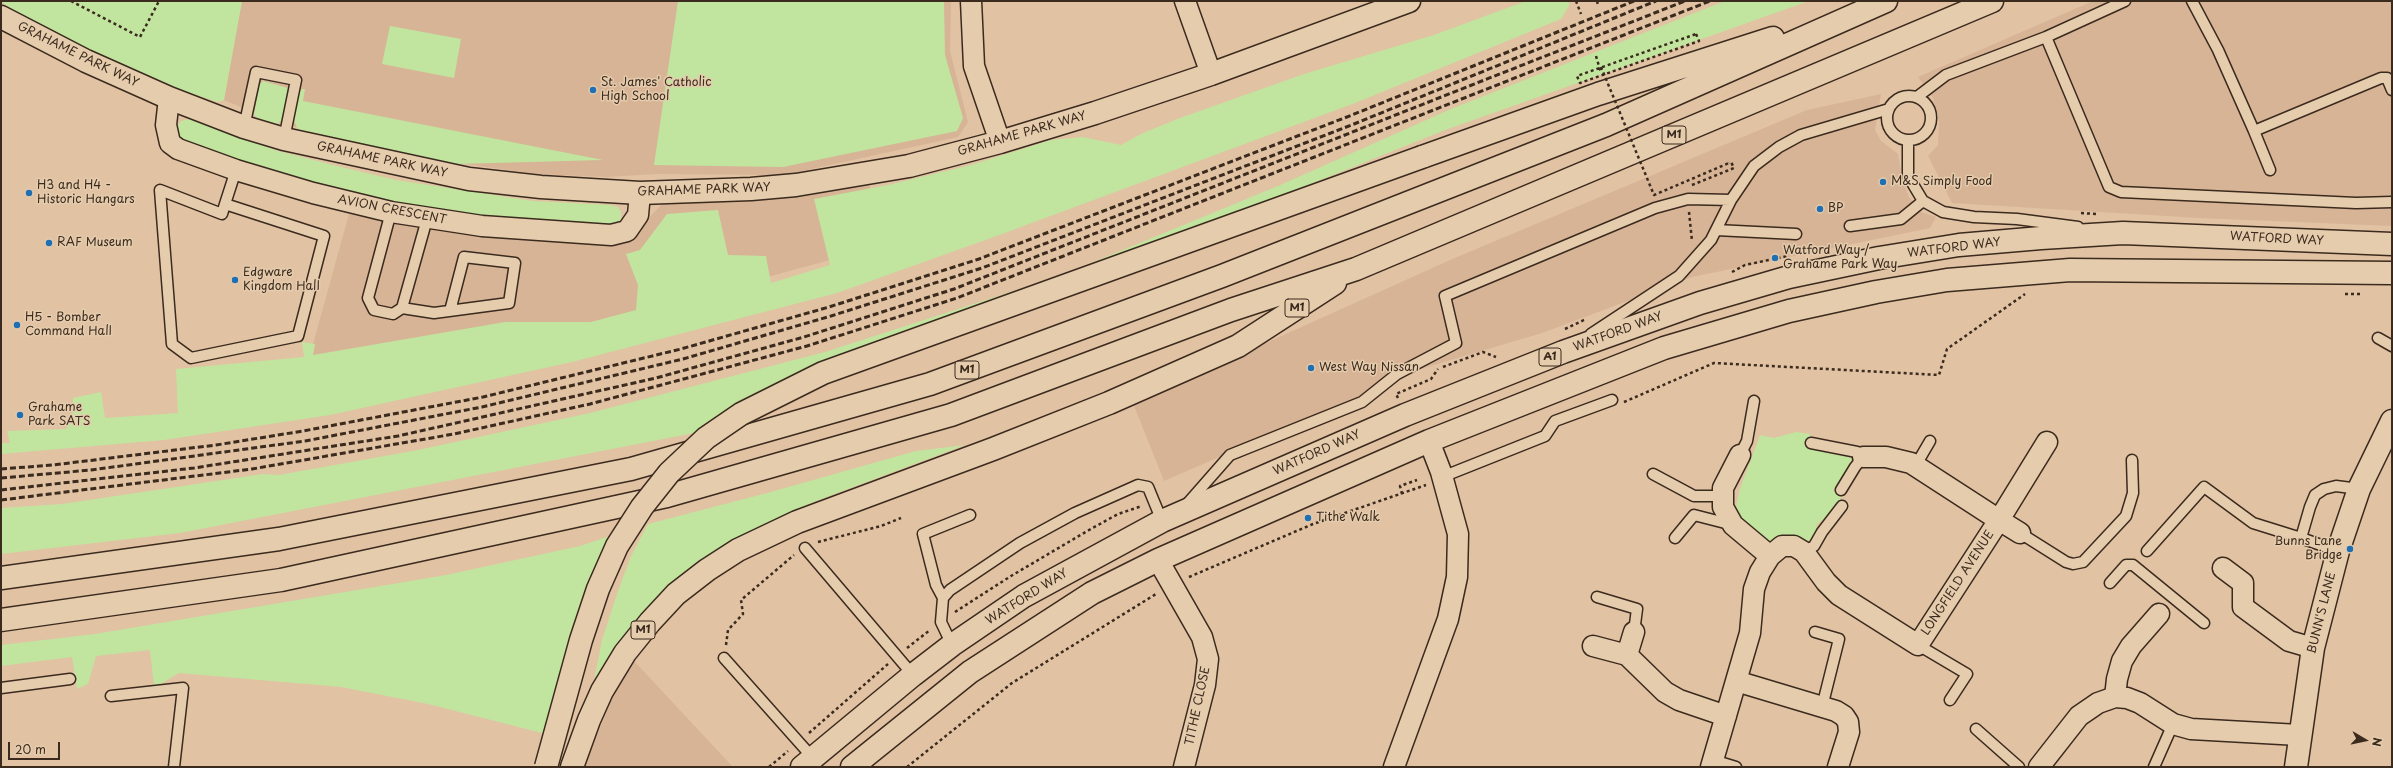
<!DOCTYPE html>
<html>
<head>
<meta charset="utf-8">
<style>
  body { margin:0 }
  #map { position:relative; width:2393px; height:768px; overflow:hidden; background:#e1c2a3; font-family:"Playpen Sans",sans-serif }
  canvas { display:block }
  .frame { position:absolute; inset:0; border:2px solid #3b2a1e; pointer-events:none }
  .north { position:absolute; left:2345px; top:720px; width:40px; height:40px; -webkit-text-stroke:3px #e5ccad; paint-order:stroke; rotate:99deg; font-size:11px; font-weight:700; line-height:16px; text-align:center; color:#3b2a1e }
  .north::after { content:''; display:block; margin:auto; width:14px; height:18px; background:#3b2a1e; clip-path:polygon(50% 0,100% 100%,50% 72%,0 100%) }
  .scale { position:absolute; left:8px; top:742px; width:52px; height:18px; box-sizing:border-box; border:2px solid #3b2a1e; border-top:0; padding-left:5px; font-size:12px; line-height:14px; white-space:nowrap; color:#3b2a1e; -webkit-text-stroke:3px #e5ccad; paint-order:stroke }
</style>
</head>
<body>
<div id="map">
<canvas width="2393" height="768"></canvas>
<div class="frame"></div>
<div class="north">N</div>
<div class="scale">20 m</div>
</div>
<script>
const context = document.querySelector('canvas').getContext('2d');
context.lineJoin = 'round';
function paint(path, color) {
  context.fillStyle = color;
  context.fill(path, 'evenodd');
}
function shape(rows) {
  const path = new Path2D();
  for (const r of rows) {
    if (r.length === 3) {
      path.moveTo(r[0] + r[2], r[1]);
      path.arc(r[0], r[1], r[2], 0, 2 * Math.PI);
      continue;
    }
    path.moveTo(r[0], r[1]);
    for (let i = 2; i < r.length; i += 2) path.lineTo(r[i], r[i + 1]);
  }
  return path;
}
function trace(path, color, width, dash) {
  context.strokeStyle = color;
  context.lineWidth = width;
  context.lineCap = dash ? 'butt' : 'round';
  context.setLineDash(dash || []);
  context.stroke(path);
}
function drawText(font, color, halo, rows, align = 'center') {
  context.font = font + ' "Playpen Sans",sans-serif';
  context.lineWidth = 3;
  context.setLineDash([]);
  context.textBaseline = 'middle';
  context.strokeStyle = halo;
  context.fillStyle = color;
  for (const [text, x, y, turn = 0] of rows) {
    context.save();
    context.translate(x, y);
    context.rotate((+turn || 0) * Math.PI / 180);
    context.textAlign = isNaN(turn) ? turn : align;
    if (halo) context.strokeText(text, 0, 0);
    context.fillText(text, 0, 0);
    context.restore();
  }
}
paint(shape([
  [242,1,951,1,950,51,968,122,958,137,784,175,655,174,607,177,536,174,465,164,366,147,272,120,224,100],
  [2093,1,2392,1,2392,226,2199,218,1952,203,1928,156,1938,145,1939,122,1933,98,1918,77],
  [1881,94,1875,130,1881,141,1898,154,1902,179,1909,197,1921,212,1936,217,1930,228,1692,277,1542,333,1424,368,1164,481,1133,403,1450,260,1807,110],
  [869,184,881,246,588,326,308,362,349,214,450,231,624,244,664,202],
  [634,661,733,767,584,767,613,696]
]), '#d7b496');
paint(shape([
  [1,1,242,1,224,100,218,102,189,93,76,44,10,8],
  [678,1,944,1,945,55,963,118,957,131,783,167,654,165],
  [1526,1,1567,1,1570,4,1561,19,1355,103,1002,234,837,293,572,362,330,415,164,440,1,454,1,443,10,443,7,431,66,429,72,417,73,398,101,392,105,418,178,413,176,369,304,357,302,342,315,344,313,355,505,322,591,322,636,310,638,285,626,254,640,250,667,214,718,210,728,255,766,256,771,283,830,265,814,199,888,185,971,165,1051,140,1083,137,1121,145,1143,133,1180,118,1304,74,1434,35],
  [1725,1,1809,1,1445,130,1268,201,1072,271,1278,186,1451,109],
  [390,26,461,39,454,78,382,64],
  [263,81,288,88,283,120,276,124,258,119,254,114,259,85],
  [302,89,305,89,303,101,603,160,456,164,303,133,297,128,294,120,299,92],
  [190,119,278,151,337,166,396,180,533,201,610,205,618,207,621,212,621,219,616,225,607,228,491,217,399,206,319,188,186,145,174,133,181,121],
  [1051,279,804,369,736,403,694,433,180,533,1,554,1,508,62,504,263,474,279,475,418,450,590,413,825,352],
  [1796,432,1810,434,1808,449,1853,458,1833,491,1842,496,1830,514,1817,524,1814,538,1808,541,1797,538,1780,539,1767,543,1745,527,1735,511,1740,489,1760,435,1774,438],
  [965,445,816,501,736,538,683,574,635,625,592,691,602,640,618,591,631,556,648,524,767,493,916,451],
  [613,535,584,596,546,734,428,704,341,687,179,673,161,684,154,686,150,650,96,656,88,684,77,689,72,657,1,666,1,645,95,634,446,575,580,546]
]), '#c1e59f');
const lane = shape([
  [2192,1,2218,50,2254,131,2381,78,2387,78,2392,90],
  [2046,37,2109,187,2121,192,2356,203,2392,202],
  [1909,118,22],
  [1917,97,1946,75,2046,37,2125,1],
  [244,127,256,72,296,80,284,139],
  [2254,131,2270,170],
  [1908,140,1908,176,1923,201,1943,212,1974,217,2017,219,2078,227],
  [225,204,324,236,298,336,191,358,172,344,160,190,222,214,225,204,236,170],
  [391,212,368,298,374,310,393,314,402,308,427,219],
  [1850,226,1901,219,1923,201],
  [1716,230,1796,234],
  [402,308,434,313,509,303,515,263,464,257,450,311],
  [1591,334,1679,276,1711,240,1731,200,1754,166,1779,147,1801,135,1889,109],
  [2378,338,2392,346],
  [1811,443,1857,452,1863,457,1855,467,1841,490],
  [1740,455,1747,441,1754,401],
  [1916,465,1930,441],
  [1653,474,1694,496,1723,496],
  [1442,477,1545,436,1555,421,1612,400],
  [1187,504,1230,455,1362,402,1397,374,1456,343,1445,296,1655,208,1688,199,1731,200],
  [2020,533,2066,562,2073,564,2083,562,2126,516,2133,493,2132,460],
  [1675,538,1694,515,1733,525],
  [805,548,913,675],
  [2147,551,2204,487,2253,523,2301,538],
  [2338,551,2301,538,2310,507,2315,495,2324,489,2336,486,2359,489],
  [1804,552,1814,546,1822,532,1842,506],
  [2110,583,2126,565,2133,565,2204,623],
  [1597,597,1637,609,1634,632],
  [943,598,936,585,923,534,970,515],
  [1815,632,1839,639,1822,707],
  [952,645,941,622,943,598,950,590,1020,543,1075,513,1138,485,1148,487,1162,521],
  [1918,645,1967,674,1950,700],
  [724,658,813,758],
  [1,688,70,679],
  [111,696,183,688,174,767],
  [1976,729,2019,767],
  [1713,760,1736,767],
  [2154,767,2173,724]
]);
const street = shape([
  [971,1,974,66,1000,142],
  [1185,1,1211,74],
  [169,98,166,125,170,143,178,149,236,170,313,193,391,212,482,226,611,235,627,231,638,215,640,193],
  [1740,455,1723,488,1723,507,1733,525,1770,556],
  [1863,457,1886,457,1911,463,1999,520,2047,442],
  [1158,560,1202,637,1208,659,1205,685,1184,767],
  [2223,568,2243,583,2243,607,2289,641,2313,648],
  [1593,646,1627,655,1665,692,1679,700,1726,716],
  [1627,655,1634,632],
  [1736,681,1836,711,1844,716,1848,722,1849,732,1838,767],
  [2115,697,2117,679,2122,661,2131,646,2159,614],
  [1394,767,1448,619,1457,577,1458,534,1441,472,1429,441],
  [1711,767,1750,633,1754,589,1760,572,1770,556,1782,546,1794,546,1804,552,1826,582,1839,595,1918,645,1999,520,2020,533],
  [2039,767,2079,716,2098,703,2115,697,2127,698,2140,703,2173,724,2191,729,2299,735]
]);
const secondary = shape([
  [1,17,86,61,169,98,244,127,284,139,469,179,541,187,640,193,751,189,796,185,909,166,1000,142,1095,113,1211,74,1409,1],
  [2296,767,2313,648,2338,551,2359,489,2392,421]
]);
const highway = shape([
  [1422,157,1598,94,1773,38],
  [1,578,279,539,631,469,930,384,1222,276,1606,125,1886,1],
  [1,620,281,580,667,496,951,415,1231,310,1356,269,1992,1],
  [572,767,589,720,602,691,625,653,650,622,676,594,707,570,738,550,797,522,993,449,1109,403,1238,346,1335,283],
  [802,767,913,675,952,645,1024,596,1162,521,1405,415,1563,352,1700,303,1789,277,1879,258,1959,245,2041,238,2123,233,2392,244],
  [852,767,970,672,1092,593,1158,560,1429,441,1664,348,1789,311,1876,292,1947,280,2070,270,2392,273]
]);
trace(lane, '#3b2a1e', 13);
trace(street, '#3b2a1e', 23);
trace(secondary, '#3b2a1e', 25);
trace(highway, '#3b2a1e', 25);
trace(shape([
  [71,1,140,37,159,1],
  [1576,1,1581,14],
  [1597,1,1598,5],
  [1696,34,1699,41,1580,83,1577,76,1696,34],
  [1596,56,1601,73],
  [1692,185,1734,168,1731,162,1729,163],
  [1689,212,1692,241],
  [2081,213,2096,214],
  [1732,272,1745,265,1788,256],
  [2345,294,2360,294],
  [1565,329,1586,319],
  [1443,367,1483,352,1496,357],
  [1398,398,1396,394,1431,379,1438,369],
  [1624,402,1714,363,1939,375,1947,349,2025,294],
  [1402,494,1400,486,1417,480],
  [818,542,881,526,901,518],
  [1189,577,1313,524,1426,485],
  [955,612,1011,576,1089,530,1118,514,1142,506],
  [726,645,728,630,743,614,741,600,794,555],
  [907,648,930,630],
  [809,733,888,664],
  [769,767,788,751],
  [907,767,1012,683,1156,594]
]), '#3b2a1e', 2.5, [3, 3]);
trace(lane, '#e5ccad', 10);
trace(street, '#e5ccad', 20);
trace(secondary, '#e5ccad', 22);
trace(highway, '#e5ccad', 22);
trace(shape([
  [1,469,53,465,216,445,303,431,483,397,681,349,829,307,979,259,1352,115,1634,1],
  [1,478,91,470,305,441,482,407,683,359,831,316,982,268,1354,124,1656,1],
  [1,490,194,468,398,436,656,378,804,337,954,289,1685,1],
  [1,500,252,469,454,434,590,404,807,346,957,298,1710,1]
]), '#3b2a1e', 3, [6, 3]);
const highwayBridge = shape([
  [546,767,581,640,598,589,617,546,642,507,669,473,706,438,741,414,823,373,1422,157]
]);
trace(highwayBridge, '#3b2a1e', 25, []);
trace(shape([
  [1601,67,1654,195,1729,163]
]), '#3b2a1e', 2.5, [3, 3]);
trace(highwayBridge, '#e5ccad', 22);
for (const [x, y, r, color] of [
  [593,90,4,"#1f6fb2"],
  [1883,182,4,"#1f6fb2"],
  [29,193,4,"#1f6fb2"],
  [1820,209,4,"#1f6fb2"],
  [49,243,4,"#1f6fb2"],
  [1775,258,4,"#1f6fb2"],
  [235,280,4,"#1f6fb2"],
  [17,325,4,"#1f6fb2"],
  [1311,368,4,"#1f6fb2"],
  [20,415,4,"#1f6fb2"],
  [1308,518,4,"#1f6fb2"],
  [2350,549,4,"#1f6fb2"]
]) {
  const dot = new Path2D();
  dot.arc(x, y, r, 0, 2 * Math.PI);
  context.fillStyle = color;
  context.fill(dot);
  trace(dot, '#e5ccad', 1.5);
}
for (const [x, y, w] of [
  [1674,135,24],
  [1297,308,24],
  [1550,357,22],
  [967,370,24],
  [643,630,24]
]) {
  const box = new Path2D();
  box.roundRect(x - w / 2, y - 9, w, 18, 3);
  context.fillStyle = '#e5ccad';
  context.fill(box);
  trace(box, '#3b2a1e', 1);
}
drawText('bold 11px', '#3b2a1e', null, [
  ["M1",1674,135],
  ["M1",1297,308],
  ["A1",1550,357],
  ["M1",967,370],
  ["M1",643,630]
]);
drawText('12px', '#3b2a1e', '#e5ccad', [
  ["GRAHAME PARK WAY",78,55,26],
  ["GRAHAME PARK WAY",1022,134,-16],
  ["GRAHAME PARK WAY",382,160,12],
  ["GRAHAME PARK WAY",704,190,-2],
  ["AVION CRESCENT",392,210,11],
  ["WATFORD WAY",2277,239,3],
  ["WATFORD WAY",1954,248,-7],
  ["WATFORD WAY",1618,332,-20],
  ["WATFORD WAY",1317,453,-24],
  ["LONGFIELD AVENUE",1958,583,-57],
  ["WATFORD WAY",1027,597,-32],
  ["BUNN'S LANE",2322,613,-76],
  ["TITHE CLOSE",1198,706,-78]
]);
drawText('12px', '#3b2a1e', '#e5ccad', [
  ["St. James' Catholic",601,83],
  ["High School",601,97],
  ["M&S Simply Food",1891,182],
  ["H3 and H4 -",37,186],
  ["Historic Hangars",37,200],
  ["BP",1828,209],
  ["RAF Museum",57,243],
  ["Watford Way /",1783,251],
  ["Grahame Park Way",1783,265],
  ["Edgware",243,273],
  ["Kingdom Hall",243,287],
  ["H5 - Bomber",25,318],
  ["Command Hall",25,332],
  ["West Way Nissan",1319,368],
  ["Grahame",28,408],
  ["Park SATS",28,422],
  ["Tithe Walk",1316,518],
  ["Bunns Lane",2342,542,"right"],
  ["Bridge",2342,556,"right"]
], 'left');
</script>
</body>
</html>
